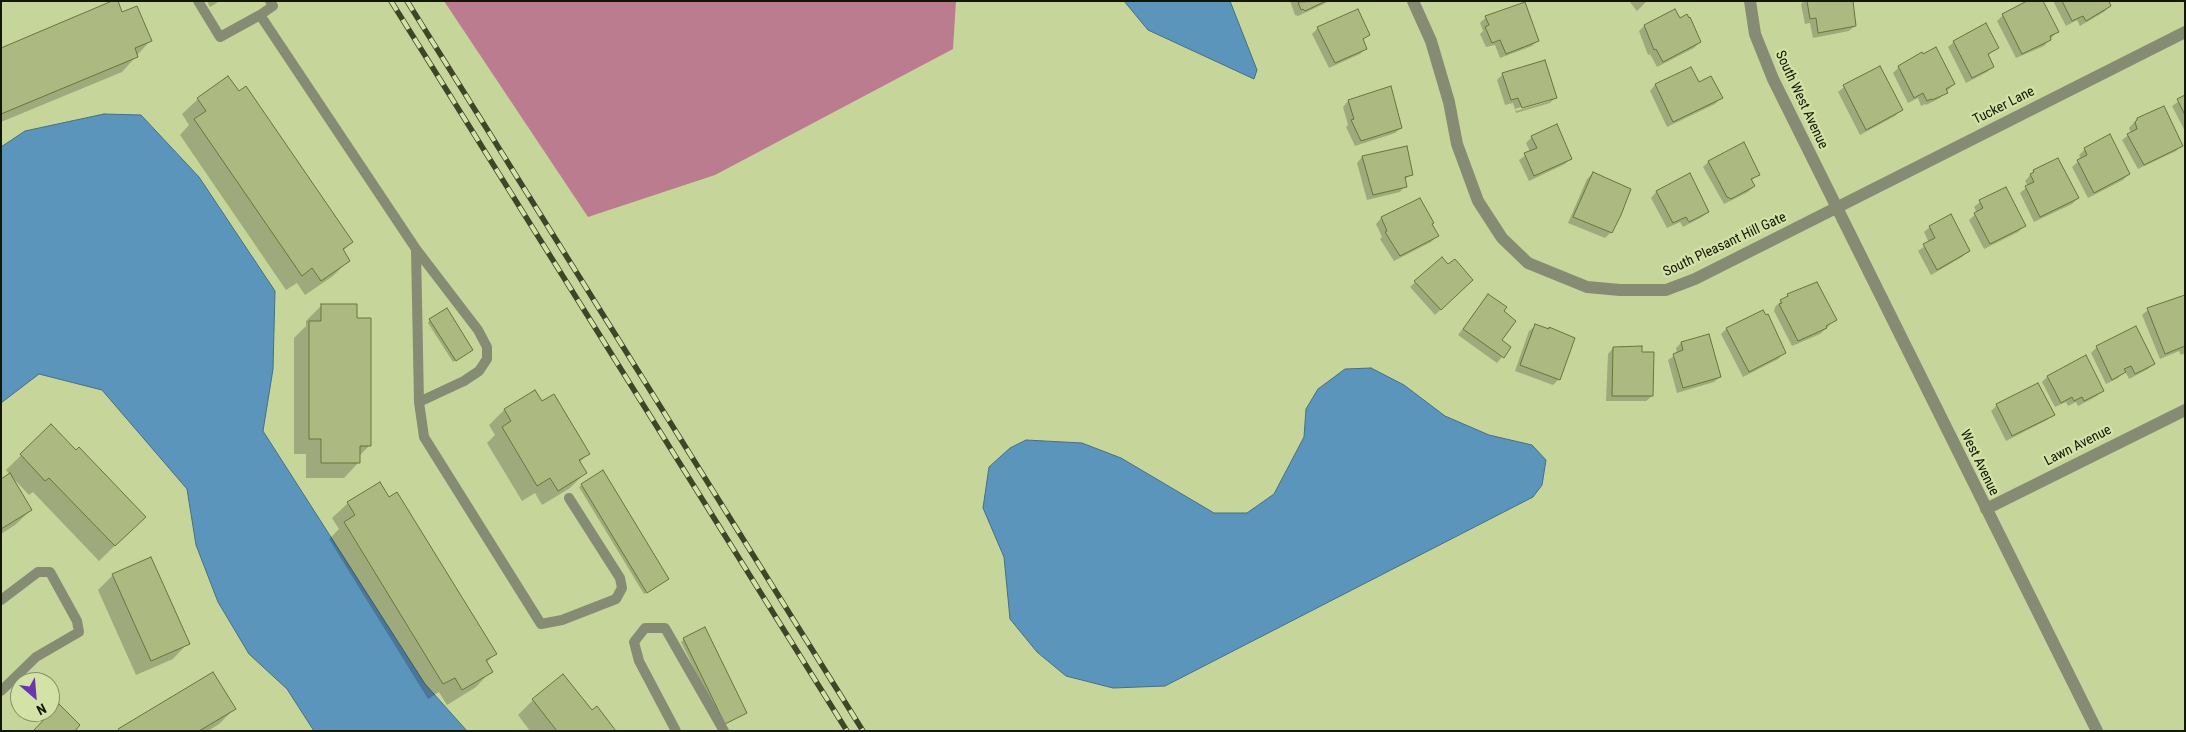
<!DOCTYPE html>
<html>
<head>
<meta charset="utf-8">
<style>
  body { margin:0 }
  #map { position:relative; width:2186px; height:732px; overflow:hidden; background:#c6d59a; font-family:"Roboto Condensed",sans-serif }
  canvas { display:block }
  .frame { position:absolute; inset:0; border:2px solid #121602; pointer-events:none }
  .north { position:absolute; left:10px; top:672px; width:50px; height:50px; box-sizing:border-box; background:#d3e2a7; border:1px solid #869065; border-radius:50%; rotate:153deg; font-size:14px; font-weight:700; line-height:20px; text-align:center; color:#121602 }
  .north::after { content:''; display:block; margin:auto; width:18px; height:22px; background:#6a36ad; clip-path:polygon(50% 0,100% 100%,50% 72%,0 100%) }
</style>
</head>
<body>
<div id="map">
<canvas width="2186" height="732"></canvas>
<div class="frame"></div>
<div class="north">N</div>
</div>
<script>
const context = document.querySelector('canvas').getContext('2d');
context.lineJoin = 'round';
function paint(path, color) {
  context.fillStyle = color;
  context.fill(path, 'evenodd');
}
function shape(rows) {
  const path = new Path2D();
  for (const r of rows) {
    path.moveTo(r[0], r[1]);
    for (let i = 2; i < r.length; i += 2) path.lineTo(r[i], r[i + 1]);
  }
  return path;
}
function trace(path, color, width, dash) {
  context.strokeStyle = color;
  context.lineWidth = width;
  context.lineCap = dash ? 'butt' : 'round';
  context.setLineDash(dash || []);
  context.stroke(path);
}
function drawText(font, color, halo, rows, align = 'center') {
  context.font = font + ' "Roboto Condensed",sans-serif';
  context.lineWidth = 4.5;
  context.setLineDash([]);
  context.textBaseline = 'middle';
  context.strokeStyle = halo;
  context.fillStyle = color;
  for (const [text, x, y, turn = 0] of rows) {
    context.save();
    context.translate(x, y);
    context.rotate((+turn || 0) * Math.PI / 180);
    context.textAlign = isNaN(turn) ? turn : align;
    if (halo) context.strokeText(text, 0, 0);
    context.fillText(text, 0, 0);
    context.restore();
  }
}
paint(shape([
  [444,1,956,1,953,49,715,175,588,217]
]), '#bc7c90');
const water = shape([
  [1124,1,1230,1,1257,70,1254,79,1148,30,1124,1],
  [104,114,141,115,199,177,275,291,273,369,263,431,425,684,467,731,314,731,287,689,249,654,218,602,196,545,187,489,102,390,39,374,1,403,1,147,25,131,104,114],
  [1371,368,1404,385,1445,416,1489,435,1532,445,1546,460,1542,485,1533,497,1165,686,1113,688,1066,676,1037,652,1010,619,1004,557,983,508,989,467,1010,448,1026,440,1082,443,1121,458,1214,513,1247,513,1274,494,1304,437,1306,409,1318,389,1345,369,1371,368]
]);
paint(water, '#5c95bb');
trace(water, '#466f84', 1);
paint(shape([
  [207,1,220,1,210,7],
  [1290,1,1330,1,1298,16,1295,15],
  [1629,1,1647,1,1637,11],
  [1804,1,1851,1,1855,26,1849,31,1813,38,1810,23,1805,24,1801,4],
  [2053,1,2107,1,2110,6,2104,12,2080,26,2077,20,2066,26],
  [121,13,150,41,122,72,1,122,1,49],
  [2003,15,2057,32,2044,46,2016,58,1997,21],
  [1486,17,1538,40,1532,46,1500,58,1495,45,1486,47,1480,34,1483,31,1480,23],
  [1679,20,1700,42,1694,48,1657,67,1650,54,1648,55,1639,31,1644,26],
  [1318,28,1368,35,1362,41,1366,48,1360,54,1329,68,1312,34],
  [1954,42,1997,48,1987,56,1992,67,1987,72,1966,83,1948,47],
  [1899,67,1954,84,1940,98,1926,105,1925,104,1921,106,1918,98,1908,103,1893,73],
  [1691,68,1699,84,1721,98,1715,104,1667,127,1650,91,1655,85],
  [1879,68,1901,110,1895,116,1860,135,1838,92,1844,87],
  [1503,74,1556,97,1550,103,1516,113,1513,103,1505,105,1497,80],
  [1550,98,1550,101,1516,111,1515,109],
  [228,78,352,242,343,251,349,260,333,276,305,295,297,283,286,290,180,135,189,125,182,114,198,99],
  [1391,88,1401,128,1395,133,1355,146,1346,127,1348,125,1343,107,1348,101],
  [2185,97,2185,131,2172,106],
  [2137,119,2182,145,2176,151,2138,169,2122,140,2131,133,2129,128],
  [1532,137,1571,158,1565,164,1529,181,1519,160,1530,152,1526,143],
  [1406,147,1412,174,1404,180,1405,186,1400,192,1367,200,1357,163,1362,157],
  [2085,149,2129,174,2123,180,2088,198,2072,167,2081,159,2079,155],
  [1708,162,1759,174,1751,181,1754,186,1748,192,1724,204,1703,167],
  [2034,171,2078,198,2072,204,2034,222,2020,193,2028,186,2025,181],
  [1593,173,1611,232,1605,238,1568,223,1587,179],
  [1689,175,1708,212,1702,217,1683,227,1680,222,1667,228,1651,198,1656,192],
  [1420,200,1437,236,1431,242,1394,261,1380,239,1382,237,1376,224,1381,218],
  [1980,202,2024,226,2018,232,1984,249,1969,220,1977,213,1974,207],
  [1930,227,1968,251,1962,257,1931,275,1918,251,1929,243,1924,232],
  [1472,280,1435,315,1410,287,1415,282],
  [1488,295,1502,312,1500,341,1510,347,1497,363,1458,335],
  [1788,295,1835,320,1820,334,1792,346,1774,311,1775,307],
  [2185,296,2185,353,2181,355,2179,351,2160,359,2142,315,2148,310],
  [322,305,369,446,359,456,359,462,344,478,306,478,306,454,294,454,294,338,306,326,306,321],
  [430,320,469,352,453,362,428,323],
  [1535,326,1559,379,1553,385,1515,371,1529,331],
  [1726,329,1784,353,1778,359,1743,377,1721,334],
  [1681,343,1720,377,1714,382,1677,393,1668,360,1677,354,1676,348],
  [2097,347,2154,364,2148,369,2129,379,2125,371,2118,378,2106,384,2091,353],
  [1613,348,1652,396,1646,401,1606,401,1608,354],
  [2047,377,2102,390,2097,396,2078,406,2076,402,2068,406,2066,402,2055,407,2042,382],
  [535,391,542,403,589,453,579,463,585,473,570,488,542,505,535,493,522,501,487,443,495,435,489,425,504,410],
  [1997,405,2053,415,2047,420,2006,441,1991,411],
  [51,426,76,452,129,532,99,561,33,492,29,495,13,478,31,510,15,525,1,534,1,480,10,475,6,470],
  [582,485,668,579,665,581,644,594,579,487],
  [348,503,495,654,486,663,491,671,476,687,447,705,439,692,428,699,329,539,339,529,332,518],
  [113,575,188,643,173,659,136,675,98,590],
  [684,639,743,715,722,725,681,642],
  [533,700,592,712,615,731,530,731,518,715],
  [234,709,219,724,208,731,119,731]
]), '#0003');
const building = shape([
  [112,1,118,1,122,12,137,6,152,41,135,48,138,57,1,114,1,48,112,1],
  [1326,1,1305,11,1303,9,1301,10,1298,2,1326,1],
  [1807,1,1853,1,1856,26,1818,33,1816,18,1810,19,1807,1],
  [2027,1,2043,1,2059,32,2050,36,2051,40,2022,54,2002,14,2027,1],
  [2062,1,2109,1,2111,6,2086,21,2083,16,2072,21,2062,1],
  [1525,2,1539,41,1506,54,1500,40,1492,43,1485,27,1489,25,1485,16,1525,2],
  [1358,9,1370,35,1363,39,1367,49,1335,63,1317,27,1358,9],
  [1675,9,1680,18,1687,14,1689,18,1690,17,1701,42,1663,62,1656,49,1654,50,1644,25,1675,9],
  [1986,23,1999,48,1988,54,1994,67,1972,78,1953,41,1986,23],
  [1936,47,1955,84,1946,89,1948,93,1932,100,1931,99,1927,101,1923,93,1914,98,1898,66,1922,52,1923,54,1936,47],
  [1545,60,1557,98,1522,108,1518,98,1511,100,1502,73,1545,60],
  [1880,66,1903,110,1866,130,1843,85,1880,66],
  [1691,67,1699,82,1711,76,1723,98,1673,122,1655,84,1691,67],
  [228,76,239,91,246,86,353,242,343,249,350,261,321,281,312,268,302,276,194,119,206,111,197,98,228,76],
  [1391,86,1402,128,1361,141,1351,120,1354,119,1348,100,1391,86],
  [2185,95,2185,115,2177,99,2185,95],
  [2164,106,2183,146,2144,165,2127,134,2137,129,2135,122,2137,120,2137,118,2164,106],
  [1557,124,1572,159,1534,176,1524,153,1537,148,1531,136,1557,124],
  [2110,134,2130,174,2094,193,2077,160,2087,155,2084,148,2110,134],
  [1744,142,1760,175,1751,179,1755,186,1731,199,1727,197,1708,161,1744,142],
  [1407,146,1413,175,1405,177,1407,187,1373,195,1362,156,1407,146],
  [2058,158,2079,198,2040,217,2025,186,2034,182,2030,174,2034,172,2033,170,2058,158],
  [1593,172,1631,189,1621,215,1612,233,1573,217,1593,172],
  [1690,173,1709,212,1689,222,1686,217,1673,223,1656,191,1690,173],
  [2006,187,2026,226,1990,244,1974,213,1983,208,1979,200,2006,187],
  [1420,198,1434,223,1432,224,1439,236,1400,256,1385,232,1387,231,1381,217,1420,198],
  [1951,214,1970,251,1937,270,1923,244,1935,238,1929,226,1951,214],
  [1442,257,1448,264,1455,259,1473,280,1441,310,1414,281,1442,257],
  [1817,282,1837,320,1826,326,1827,328,1798,341,1779,304,1782,303,1780,300,1788,296,1787,294,1817,282],
  [1488,294,1507,307,1504,311,1516,321,1502,340,1511,347,1504,358,1463,329,1488,294],
  [2185,295,2185,346,2165,354,2147,308,2185,295],
  [321,304,357,304,357,318,371,318,371,446,360,446,360,463,321,463,321,439,309,439,309,321,321,321,321,304],
  [447,308,473,350,456,361,429,319,447,308],
  [1763,310,1766,315,1768,314,1786,353,1749,372,1726,328,1763,310],
  [1535,324,1549,329,1549,327,1575,338,1560,380,1520,365,1535,324],
  [2136,326,2155,364,2135,374,2131,366,2124,369,2126,372,2112,380,2096,346,2136,326],
  [1709,334,1721,377,1683,388,1673,354,1683,350,1681,342,1709,334],
  [1642,346,1642,352,1654,352,1653,396,1612,396,1613,347,1642,346],
  [2086,355,2104,391,2084,401,2082,397,2074,401,2072,397,2061,403,2047,376,2086,355],
  [2038,383,2055,415,2012,436,1996,404,2038,383],
  [535,390,542,401,554,394,590,454,579,460,587,473,558,491,550,478,537,486,502,427,511,421,504,409,535,390],
  [51,424,76,450,79,447,146,517,115,546,49,478,45,481,20,454,51,424],
  [603,470,669,579,647,593,581,484,603,470],
  [10,473,32,510,1,529,1,479,10,473],
  [380,482,389,497,397,492,497,654,486,660,493,672,462,690,455,678,443,684,344,522,355,515,347,502,380,482],
  [151,557,190,644,151,661,112,574,151,557],
  [705,627,747,713,725,724,683,638,705,627],
  [213,672,236,709,199,731,119,731,118,729,213,672],
  [563,674,592,710,597,706,616,731,557,731,532,699,563,674],
  [59,704,80,725,75,731,33,731,59,704]
]);
paint(building, '#acba81');
trace(building, '#68743d', 1);
trace(shape([
  [198,1,220,37,260,15,416,249,419,402,424,437,541,624,562,620,616,599,622,588,620,578,569,498],
  [260,15,273,6,270,1],
  [416,249,478,330,487,347,487,359,479,371,464,381,419,402],
  [1,600,38,572,50,572,77,621,79,632,36,657,1,691],
  [676,731,639,661,634,642,645,628,665,628,724,731]
]), '#858c73', 10);
trace(shape([
  [1413,1,1431,41,1449,102,1457,144,1478,201,1502,238,1528,263,1587,287,1620,290,1666,290,1695,279,2185,32],
  [1750,1,1755,34,1773,79,2097,731],
  [1986,509,2185,410]
]), '#858c73', 12);
const rail = shape([
  [391,1,847,731],
  [407,1,863,731]
]);
trace(rail, '#3f4528', 5.5);
trace(rail, '#d3e2a7', 4, [11]);
drawText('14px', '#121602', '#d3e2a7', [
  ["South West Avenue",1801,100,65],
  ["Tucker Lane",2004,106,-27],
  ["South Pleasant Hill Gate",1725,245,-25],
  ["Lawn Avenue",2078,446,-27],
  ["West Avenue",1979,463,64]
]);
</script>
</body>
</html>
